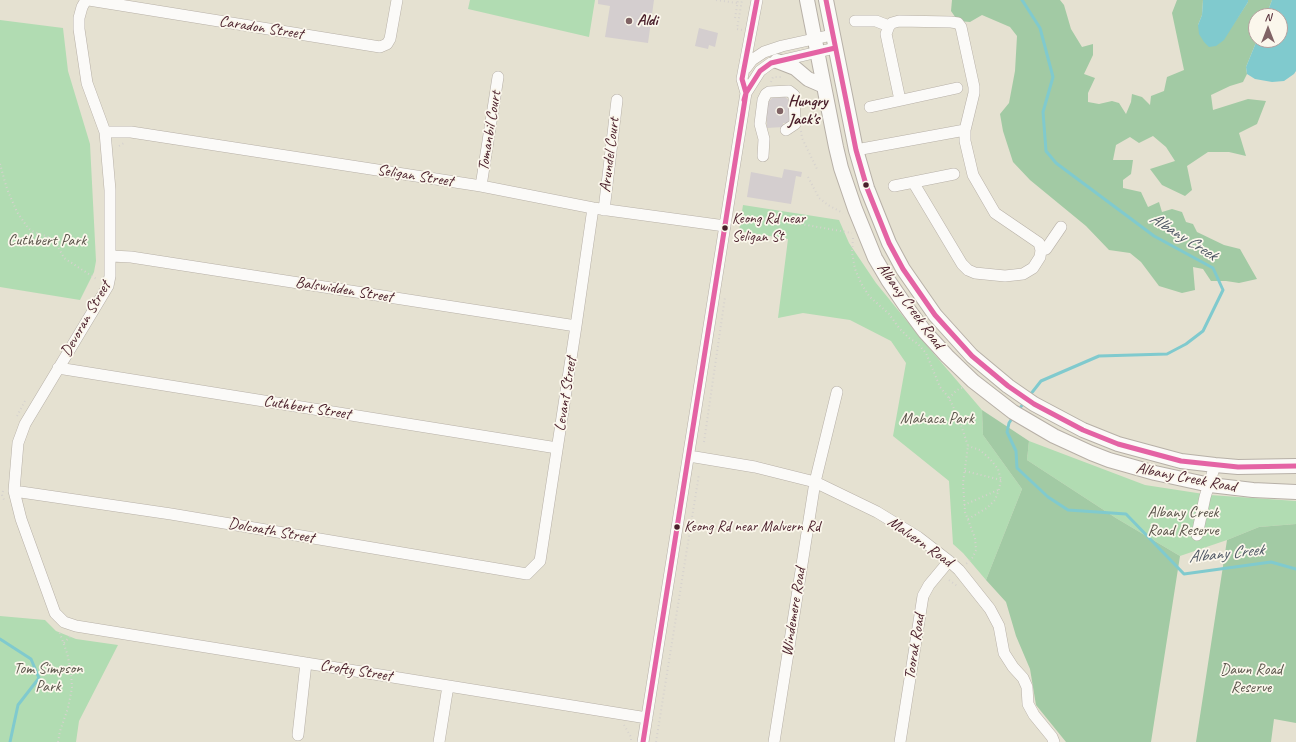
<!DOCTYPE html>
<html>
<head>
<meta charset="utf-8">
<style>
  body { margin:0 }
  #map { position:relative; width:1296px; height:742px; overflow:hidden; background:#e5e1d1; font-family:Caveat,sans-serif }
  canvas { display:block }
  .north { position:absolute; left:1248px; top:8px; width:40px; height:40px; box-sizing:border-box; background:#fbf7ec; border:1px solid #b4a19f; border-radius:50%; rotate:0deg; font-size:11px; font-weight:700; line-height:16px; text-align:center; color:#4a1f2b }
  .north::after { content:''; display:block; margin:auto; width:14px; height:18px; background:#806365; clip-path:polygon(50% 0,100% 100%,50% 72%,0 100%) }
</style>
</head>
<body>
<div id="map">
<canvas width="1296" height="742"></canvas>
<div class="north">N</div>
</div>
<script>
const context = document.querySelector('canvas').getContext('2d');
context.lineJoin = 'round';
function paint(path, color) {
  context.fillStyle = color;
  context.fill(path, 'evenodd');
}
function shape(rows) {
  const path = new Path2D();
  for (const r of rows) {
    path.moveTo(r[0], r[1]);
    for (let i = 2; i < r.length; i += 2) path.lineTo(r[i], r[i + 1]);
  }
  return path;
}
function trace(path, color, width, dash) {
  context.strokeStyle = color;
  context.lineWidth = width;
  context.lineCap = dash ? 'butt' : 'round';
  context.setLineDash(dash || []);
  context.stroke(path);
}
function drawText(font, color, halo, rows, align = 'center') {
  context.font = font + ' Caveat,sans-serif';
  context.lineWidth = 3.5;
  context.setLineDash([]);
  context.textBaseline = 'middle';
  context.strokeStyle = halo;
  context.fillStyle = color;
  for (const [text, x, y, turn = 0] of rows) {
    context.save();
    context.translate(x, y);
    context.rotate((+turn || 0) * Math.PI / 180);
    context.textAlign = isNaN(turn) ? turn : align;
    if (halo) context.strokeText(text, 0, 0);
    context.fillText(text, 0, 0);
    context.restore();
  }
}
paint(shape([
  [470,0,595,0,589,37,468,9],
  [0,20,63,28,68,71,90,144,96,261,94,272,80,300,0,287],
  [743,205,839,220,849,243,876,283,929,348,982,410,983,435,1022,489,986,580,963,553,953,544,949,481,893,436,906,363,891,341,850,320,803,313,778,318,788,239,739,231],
  [1029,441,1145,485,1210,495,1296,501,1296,524,1259,527,1227,540,1180,556,1116,518,1027,460],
  [0,616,45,620,56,631,76,639,118,645,79,721,76,742,0,742]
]), '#b1dcb2');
paint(shape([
  [952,0,1060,0,1064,5,1071,29,1082,47,1093,44,1093,55,1084,74,1095,78,1088,93,1088,102,1099,104,1112,101,1119,103,1126,114,1131,102,1132,94,1142,97,1150,105,1151,96,1164,91,1167,77,1184,70,1172,13,1177,0,1203,0,1202,15,1198,25,1232,26,1248,2,1248,0,1272,0,1266,16,1256,16,1257,40,1246,67,1247,74,1243,82,1230,86,1211,95,1213,110,1248,99,1266,101,1257,124,1239,133,1246,156,1229,152,1208,152,1187,166,1192,190,1185,196,1162,185,1150,169,1175,161,1166,147,1153,136,1139,143,1130,137,1116,145,1113,160,1133,160,1131,174,1123,180,1123,188,1141,192,1148,207,1159,202,1162,212,1172,209,1182,212,1186,222,1193,224,1197,232,1224,245,1240,249,1257,279,1239,283,1226,281,1211,281,1203,269,1193,267,1195,290,1182,293,1159,286,1141,262,1130,253,1109,250,1086,226,1030,180,1013,162,1003,131,1000,114,1009,103,1015,71,1017,36,1010,27,982,15,970,22,958,21,951,11],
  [982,410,1029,441,1027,460,1116,518,1180,556,1151,742,1066,742,1036,705,1030,669,1016,636,1006,602,986,580,1022,489,983,435],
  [1296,524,1296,723,1274,719,1271,742,1196,742,1227,540,1259,527]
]), '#a2caa4');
paint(shape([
  [1203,0,1248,0,1248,2,1224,40,1216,46,1209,47,1204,42,1199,34,1198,25,1202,15],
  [1272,0,1296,0,1296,71,1294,74,1284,81,1272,82,1255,79,1247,74,1246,67,1257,40,1280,40,1280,16,1266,16]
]), '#80cace');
trace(shape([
  [1022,0,1040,28,1053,77,1043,112,1046,151,1056,163,1154,236,1213,268,1223,290,1203,331,1186,344,1167,354,1099,356,1041,381,1030,395],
  [1018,411,1025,401],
  [1013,417,1009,423,1007,432,1016,451,1017,468,1048,497,1068,510,1126,514,1184,574,1271,562,1296,569],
  [0,639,31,659,39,678,18,705,10,742]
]), '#80cace', 3);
paint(shape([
  [598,0,654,0,648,43,605,37,610,6,598,4],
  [699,28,718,33,715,47,709,45,708,49,695,46],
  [785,97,790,101,791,123,783,123,783,127,767,128,766,103,769,103,769,101,772,98],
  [784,169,802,172,801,177,796,176,791,204,747,197,751,172,782,178]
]), '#d4cecf');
const minor = shape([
  [86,0,82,7,79,18,79,29,87,83,105,132,110,190,110,276,108,286,25,424,18,443,14,491,21,519,55,613,64,622,76,626,647,718],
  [89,0,380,47,387,44,390,39,397,0],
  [855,21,876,21,889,26],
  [746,68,752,60,764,52,782,46,832,35],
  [746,93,760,71,771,63,835,48],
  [900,100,886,34,889,26,892,23,899,21,951,22,958,23,961,27,974,87,974,93,965,130,965,141,973,175,995,213,1039,243,1041,250,1040,257,1033,268,1023,274,1005,276,975,273,968,270,962,264,913,182],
  [870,107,957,88],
  [105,132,131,132,481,186,593,208,725,226],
  [856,150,965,130],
  [763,156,764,139,760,124,763,100,766,94,769,92,789,91,794,95,795,124,786,130],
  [481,186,498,77],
  [894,186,954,174],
  [604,210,617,100],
  [1041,250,1046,249,1061,227],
  [111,256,131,257,576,326],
  [58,368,557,448],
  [689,456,755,467,815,482,877,512,918,537,949,561,959,570,990,609,999,626,1004,653,1013,667,1023,678,1027,687,1028,704,1034,715,1052,737,1054,742],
  [14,491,171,514,527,574,540,561,576,326,593,208],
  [1197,535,1205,497,1215,465],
  [298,735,306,663],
  [439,742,448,686],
  [643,742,746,93,742,79,757,0],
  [774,742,815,482,837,392],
  [900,742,923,596,929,585,949,561]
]);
const major = shape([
  [807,0,836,147,841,168,855,209,875,258,888,280,905,305,925,332,947,356,973,381,1013,412,1054,436,1091,453,1109,460,1155,473,1210,485,1253,490,1296,492],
  [826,0,856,150,867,188,889,243,903,269,935,315,972,356,1008,386,1034,404,1083,430,1118,444,1181,461,1215,465,1238,467,1296,466],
  [777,61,795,68,808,79,824,86]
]);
trace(minor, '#b7b0a7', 12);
trace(major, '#b7b0a7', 16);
trace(shape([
  [716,0,737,3],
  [735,18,738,0],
  [742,30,737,29,742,0],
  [771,82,773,77,783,77],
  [801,131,802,138,817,169],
  [119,146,124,143],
  [0,164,7,189,17,212,28,228,32,231,48,237,57,245,64,258,98,280],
  [808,177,819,198,828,205,843,213],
  [737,219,755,218,772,219,852,233],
  [853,238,852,252,855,269,861,283,869,296,889,314,899,328,909,338,918,344,926,353,940,387,949,398,959,419,968,446,963,483,965,512,975,538,976,550,973,557,966,564],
  [949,398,955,392,960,388,964,388],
  [17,416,26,399],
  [704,442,725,297],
  [965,471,1001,480],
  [3,491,2,495,5,502],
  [964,505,998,490],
  [968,519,987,508,995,500,999,489,1001,480,998,469,990,459,980,450,968,446],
  [949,580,957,586],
  [64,643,71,635],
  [624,725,631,737,631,742],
  [58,742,60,731,68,708,72,688,71,671,67,653,59,631],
  [656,742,699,474]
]), '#d6d2ce', 2, [1, 3]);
trace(minor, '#fbfaf8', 11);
trace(major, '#fbfaf8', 14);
trace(shape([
  [826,0,856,150,867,188,889,243,903,269,935,315,972,356,1008,386,1034,404,1083,430,1118,444,1181,461,1238,467,1296,466],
  [744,100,746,93,742,79,757,0],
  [643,742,746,93,760,71,771,63,835,48]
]), '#e463a4', 5);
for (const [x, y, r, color] of [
  [629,21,4,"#806365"],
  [780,111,4,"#806365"],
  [866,185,3.5,"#4a1f2b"],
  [725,228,3.5,"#4a1f2b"],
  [677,527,3.5,"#4a1f2b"]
]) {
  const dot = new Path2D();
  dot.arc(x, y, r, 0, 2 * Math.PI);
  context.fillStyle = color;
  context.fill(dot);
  trace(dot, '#fbf7ec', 1.5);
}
drawText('15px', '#4a1f2b', '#fbf7ec', [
  ["Keong Rd near",732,219],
  ["Seligan St",732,237],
  ["Keong Rd near Malvern Rd",684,527]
], 'left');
drawText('bold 16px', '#4a1f2b', '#fbf7ec', [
  ["Aldi",637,21],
  ["Hungry",788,102],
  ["Jack's",788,120]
], 'left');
drawText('16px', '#4a1f2b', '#fbf7ec', [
  ["Caradon Street",261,28,9],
  ["Tomanbil Court",490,131,-81],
  ["Arundel Court",610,155,-83],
  ["Seligan Street",415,176,9],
  ["Balswidden Street",344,290,9],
  ["Albany Creek Road",910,306,54],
  ["Devoran Street",86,319,-60],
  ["Levant Street",566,394,-81],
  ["Cuthbert Street",307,408,9],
  ["Albany Creek Road",1186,478,11],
  ["Dolcoath Street",271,531,10],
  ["Malvern Road",920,542,35],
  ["Windemere Road",794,612,-81],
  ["Toorak Road",915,647,-81],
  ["Crofty Street",356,671,9]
]);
drawText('16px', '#5c564c', '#fbf7ec', [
  ["Cuthbert Park",47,241],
  ["Mahaca Park",937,419],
  ["Albany Creek",1183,513],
  ["Road Reserve",1183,531],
  ["Tom Simpson",48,669],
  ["Park",48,687],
  ["Dawn Road",1251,670],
  ["Reserve",1251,688]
]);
drawText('italic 17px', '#4e5764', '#fbf7ec', [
  ["Albany Creek",1183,237,32],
  ["Albany Creek",1226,554,-6]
]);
</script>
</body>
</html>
